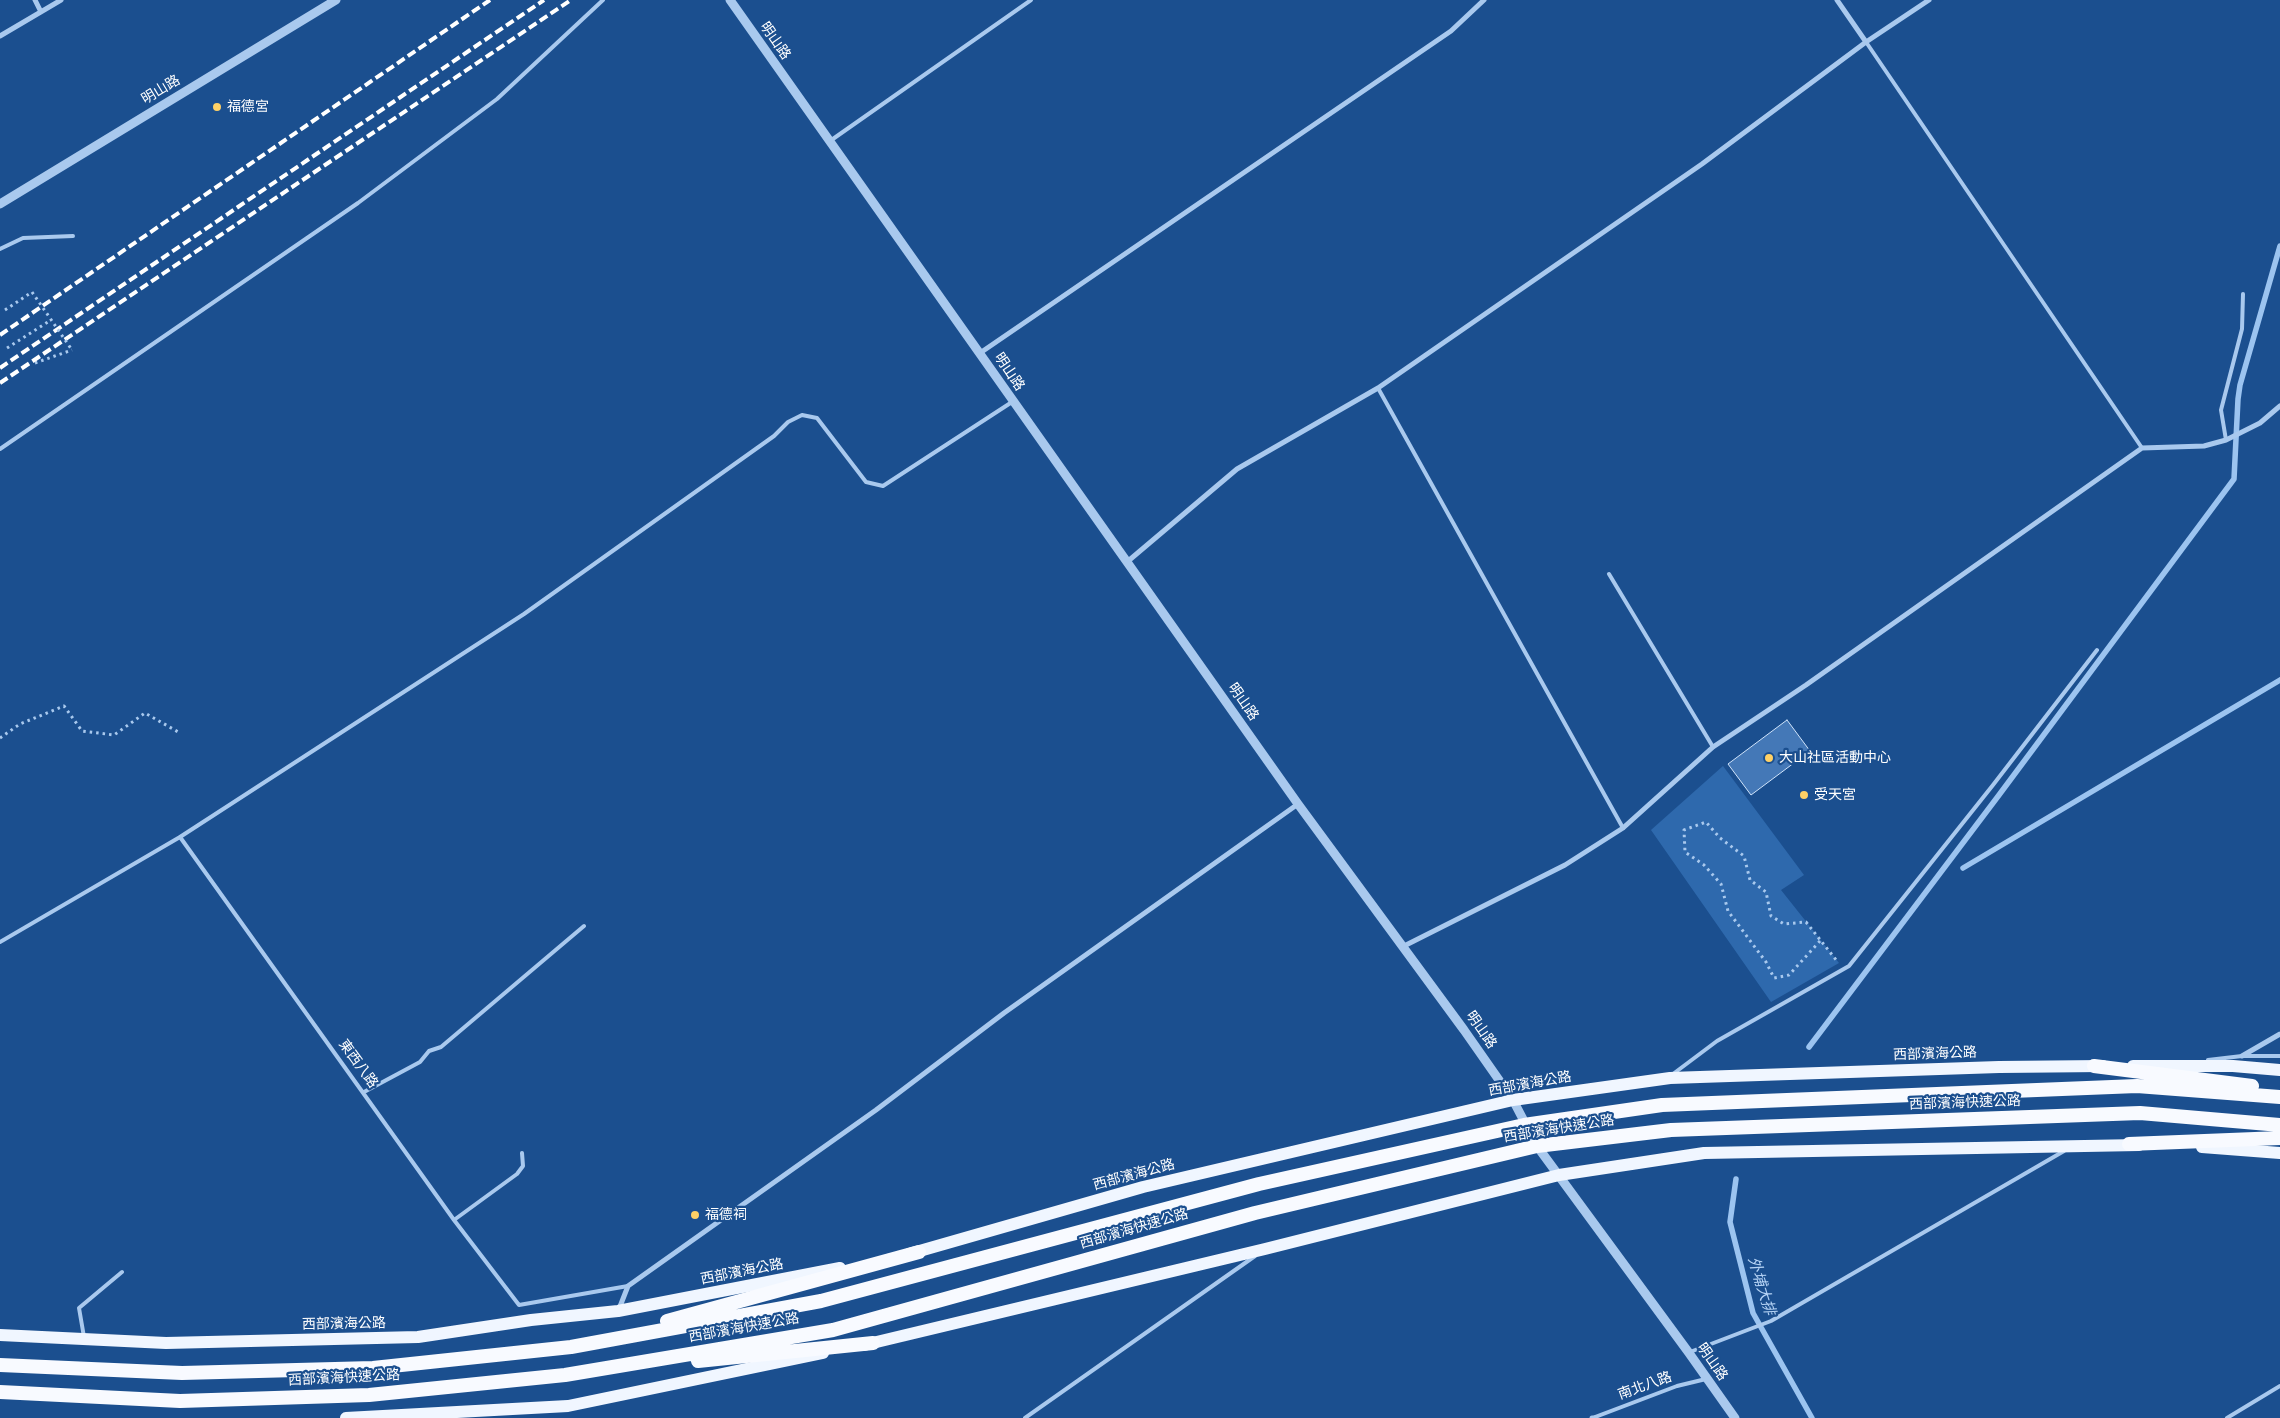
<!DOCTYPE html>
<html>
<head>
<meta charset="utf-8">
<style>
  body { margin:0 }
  canvas { display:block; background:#1b4f8f }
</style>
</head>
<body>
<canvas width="2280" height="1418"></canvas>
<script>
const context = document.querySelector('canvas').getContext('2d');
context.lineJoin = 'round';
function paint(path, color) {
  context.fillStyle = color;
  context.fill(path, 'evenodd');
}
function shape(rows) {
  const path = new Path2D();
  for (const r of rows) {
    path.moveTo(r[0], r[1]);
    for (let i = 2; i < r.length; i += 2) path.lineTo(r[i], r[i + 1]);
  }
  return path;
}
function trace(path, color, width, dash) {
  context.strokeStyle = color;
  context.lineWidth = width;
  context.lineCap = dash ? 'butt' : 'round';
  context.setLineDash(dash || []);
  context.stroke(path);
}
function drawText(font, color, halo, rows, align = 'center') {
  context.font = font + ' "Fira Sans","Noto Sans TC",sans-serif';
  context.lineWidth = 4.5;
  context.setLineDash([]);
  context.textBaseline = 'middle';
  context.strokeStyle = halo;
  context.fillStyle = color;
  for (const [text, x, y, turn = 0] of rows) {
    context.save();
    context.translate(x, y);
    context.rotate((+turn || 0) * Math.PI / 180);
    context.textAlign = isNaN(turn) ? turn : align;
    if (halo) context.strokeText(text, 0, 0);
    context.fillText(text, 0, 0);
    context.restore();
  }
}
paint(shape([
  [1723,766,1804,875,1781,890,1839,963,1771,1002,1651,830]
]), '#2e69ad');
trace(shape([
  [1963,868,2280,680],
  [1809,1047,1999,795,2234,479,2238,399,2240,385,2280,246],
  [1736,1179,1730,1222,1753,1313,1812,1418]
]), '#9cc4f0', 5.5);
const building = shape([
  [1787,720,1810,751,1751,795,1728,764,1787,720]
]);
paint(building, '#4478b7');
trace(building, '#cfe3fa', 1);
trace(shape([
  [5,310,32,292],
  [7,348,51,320],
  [35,363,72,350],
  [0,738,20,724,64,706,82,731,114,735,145,713,180,733],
  [1820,941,1789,975,1774,978,1766,962,1728,911,1721,884,1704,865,1685,852,1684,830,1706,822,1720,838,1744,856,1750,880,1766,892,1771,916,1784,924,1806,922,1837,961]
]), '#a9c9ee', 3, [2.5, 4]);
trace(shape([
  [1866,42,2142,448],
  [830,141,1031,0],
  [0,249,23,238,73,236],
  [1378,388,1623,828],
  [2226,440,2221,410,2242,329,2243,294],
  [0,449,358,203,497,99,603,0],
  [1609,574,1713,747],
  [180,837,454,1220,519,1305,628,1286],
  [0,942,180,837,524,614,774,436,788,422,802,415,817,418,866,482,883,486,1012,402],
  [2208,1060,2242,1056,2280,1056],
  [1673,1074,1717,1041,1849,966,1993,785,2097,650],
  [364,1092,420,1062,429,1051,441,1047,584,926],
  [454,1220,517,1174,523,1166,522,1153],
  [84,1337,79,1308,122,1272],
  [1690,1352,1771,1321,2064,1151],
  [1595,1417,1677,1386,1706,1379],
  [1025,1418,1255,1256],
  [2227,1418,2280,1386]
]), '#a9c9ee', 4);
trace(shape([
  [35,0,41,12],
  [1837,0,1866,42],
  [0,36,61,0],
  [980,353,1451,31,1484,0],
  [1127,562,1237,469,1378,388,1702,164,1866,42,1929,0],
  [1404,946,1565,865,1623,828,1713,747,1806,685,2142,448,2204,446,2226,440,2260,423,2280,406],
  [2242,1056,2280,1034],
  [619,1309,628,1286,876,1110,1004,1013,1298,804],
  [1592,1418,1595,1418]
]), '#a9c9ee', 5);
trace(shape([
  [730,0,1298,804,1464,1030,1513,1100,1537,1146,1689,1353,1735,1418],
  [0,204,336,0]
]), '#a9c9ee', 9);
trace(shape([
  [2133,1066,2233,1066,2280,1070],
  [2202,1147,2280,1153],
  [909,1254,1143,1187,1513,1100,1670,1078,1999,1067,2103,1066],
  [0,1335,166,1343,418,1337,531,1320,618,1311,840,1268],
  [864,1345,1265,1249,1559,1175,1704,1153,2139,1145],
  [346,1418,568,1406,823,1353]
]), '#f0f6ff', 12);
trace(shape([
  [2094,1066,2252,1086],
  [2129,1144,2280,1138],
  [667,1321,919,1252],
  [698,1361,873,1343],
  [0,1365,182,1373,373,1368,571,1347,821,1301,1259,1184,1524,1125,1662,1105,2137,1086,2280,1097],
  [0,1392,180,1401,369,1395,565,1375,833,1330,1255,1213,1537,1146,1671,1130,2140,1113,2280,1125]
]), '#f8faff', 14);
trace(shape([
  [0,335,490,0],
  [0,368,544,0],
  [0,383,571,0]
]), '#fff', 4, [9, 4]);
trace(shape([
  [32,292,72,350]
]), '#a9c9ee', 3, [2.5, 4]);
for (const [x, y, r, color] of [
  [217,107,5,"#ffd166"],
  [1769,758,5,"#ffd166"],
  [1804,795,5,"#ffd166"],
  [695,1215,5,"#ffd166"]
]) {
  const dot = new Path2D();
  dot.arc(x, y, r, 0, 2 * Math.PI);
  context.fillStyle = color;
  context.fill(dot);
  trace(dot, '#1b4f8f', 2);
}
drawText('14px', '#fff', '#1b4f8f', [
  ["明山路",775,41,55],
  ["明山路",161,90,-31],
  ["明山路",1009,372,56],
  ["明山路",1243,702,55],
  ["明山路",1481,1030,55],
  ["西部濱海公路",1935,1054,-2],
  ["東西八路",358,1064,54],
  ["西部濱海公路",1530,1084,-10],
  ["西部濱海快速公路",1965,1103,-2],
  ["西部濱海快速公路",1559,1129,-9],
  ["西部濱海公路",1134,1175,-15],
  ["西部濱海快速公路",1134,1229,-16],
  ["西部濱海公路",742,1272,-11],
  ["西部濱海公路",344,1324,-1],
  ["西部濱海快速公路",744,1328,-10],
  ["明山路",1712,1362,55],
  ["西部濱海快速公路",344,1378,-3],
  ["南北八路",1645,1386,-20]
]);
drawText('14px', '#fff', '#1b4f8f', [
  ["福德宮",227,107],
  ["大山社區活動中心",1779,758],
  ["受天宮",1814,795],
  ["福德祠",705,1215]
], 'left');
drawText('italic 15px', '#b5d3f5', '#1b4f8f', [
  ["外埔大排",1761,1286,73]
]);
</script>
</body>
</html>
